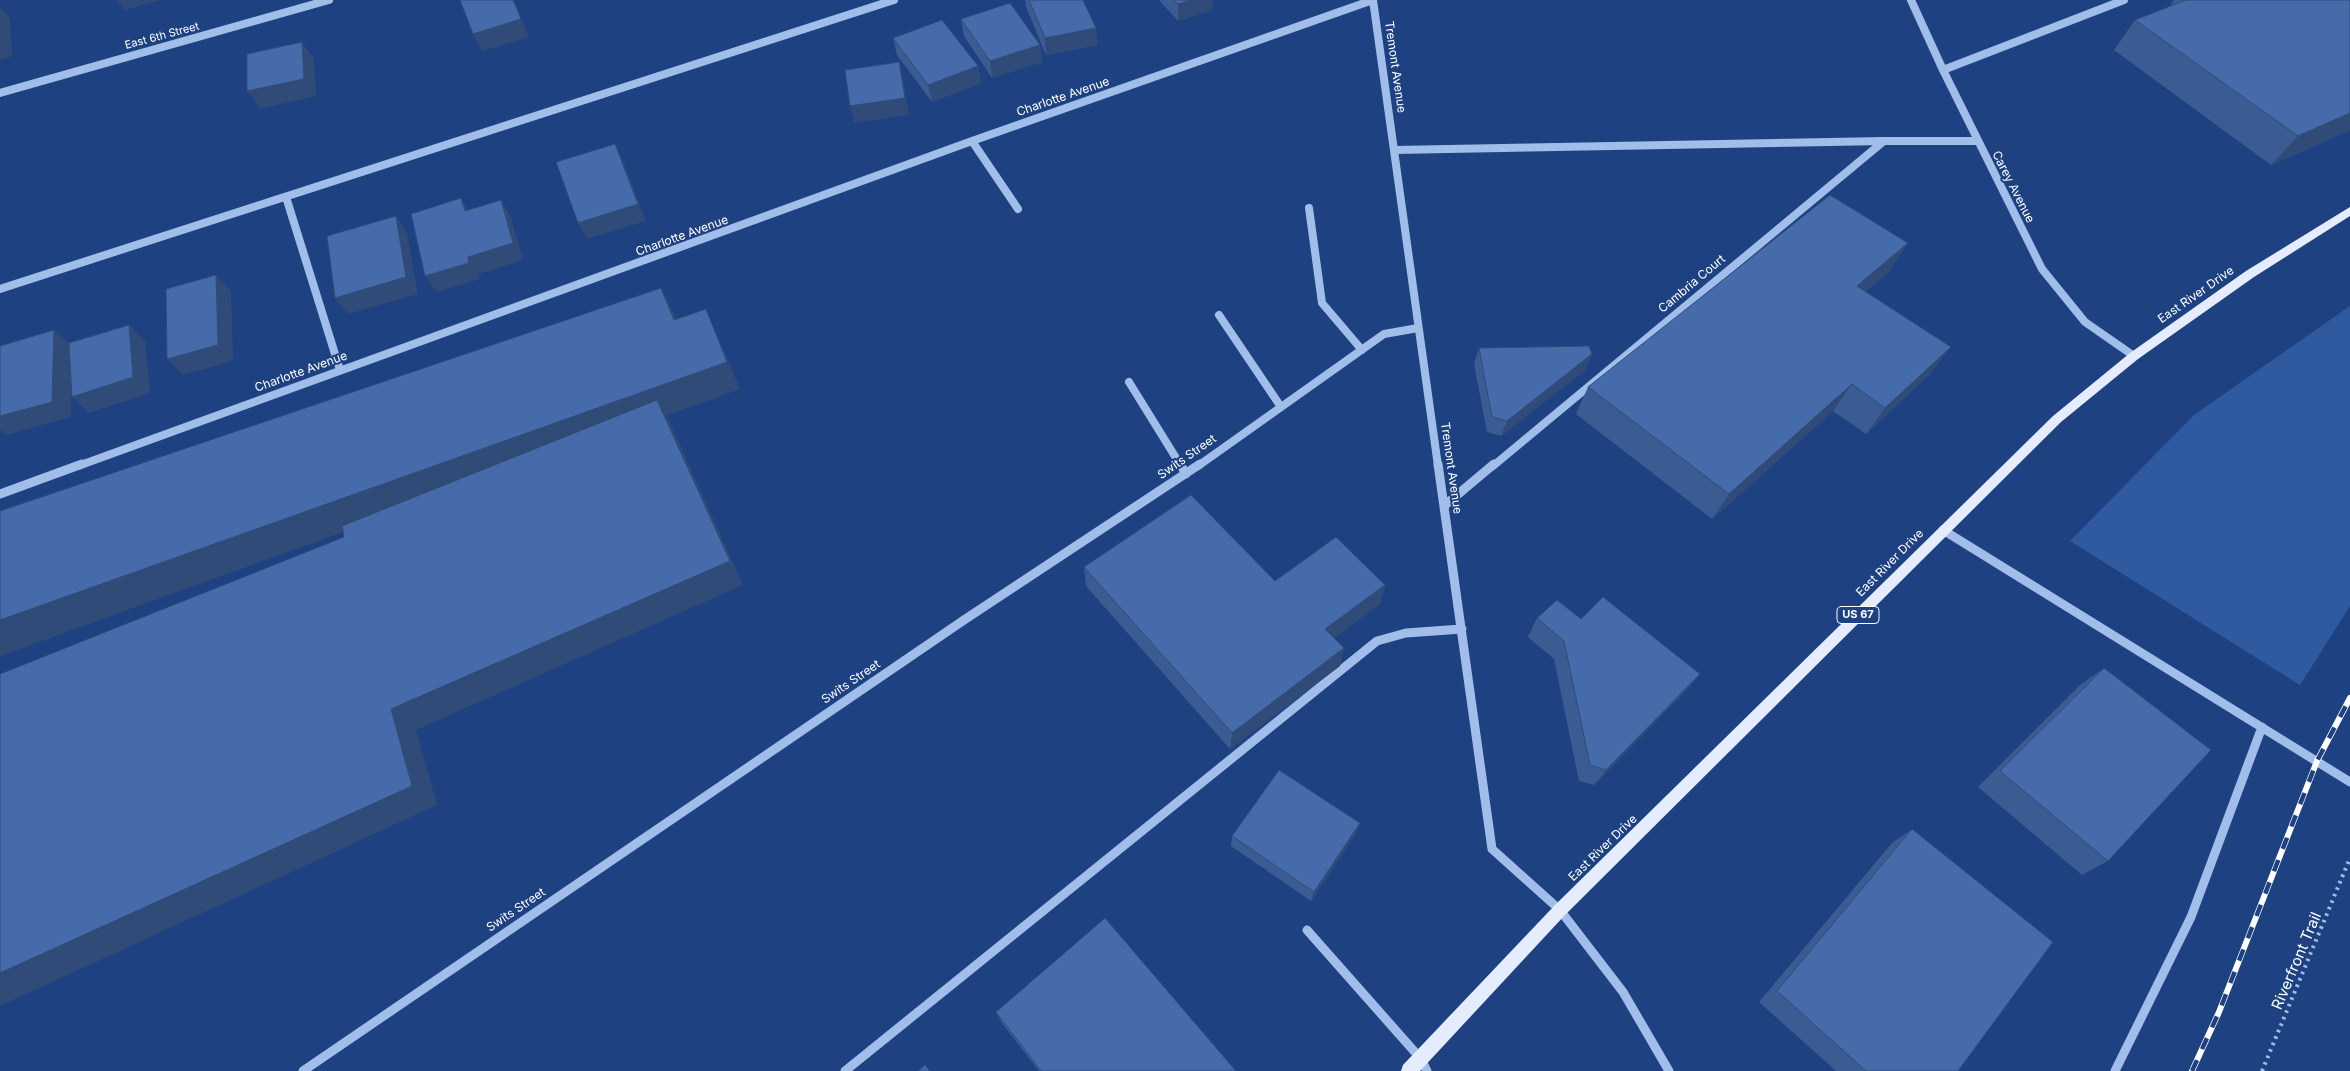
<!DOCTYPE html>
<html>
<head>
<meta charset="utf-8">
<style>
  body { margin:0 }
  canvas { display:block; background:#1d4181 }
</style>
</head>
<body>
<canvas width="2350" height="1071"></canvas>
<script>
const context = document.querySelector('canvas').getContext('2d');
context.lineJoin = 'round';
function paint(path, color) {
  context.fillStyle = color;
  context.fill(path, 'evenodd');
}
function shape(rows) {
  const path = new Path2D();
  for (const r of rows) {
    path.moveTo(r[0], r[1]);
    for (let i = 2; i < r.length; i += 2) path.lineTo(r[i], r[i + 1]);
  }
  return path;
}
function trace(path, color, width, dash) {
  context.strokeStyle = color;
  context.lineWidth = width;
  context.lineCap = dash ? 'butt' : 'round';
  context.setLineDash(dash || []);
  context.stroke(path);
}
function drawText(font, color, halo, rows, align = 'center') {
  context.font = font + ' Inter,sans-serif';
  context.lineWidth = 4;
  context.setLineDash([]);
  context.textBaseline = 'middle';
  context.strokeStyle = halo;
  context.fillStyle = color;
  for (const [text, x, y, turn = 0] of rows) {
    context.save();
    context.translate(x, y);
    context.rotate((+turn || 0) * Math.PI / 180);
    context.textAlign = isNaN(turn) ? turn : align;
    if (halo) context.strokeText(text, 0, 0);
    context.fillText(text, 0, 0);
    context.restore();
  }
}
paint(shape([
  [2350,306,2350,606,2300,685,2070,541,2194,415]
]), '#305a9f');
trace(shape([
  [2262,1071,2350,858]
]), '#a1bde9', 4, [2.5, 4.5]);
trace(shape([
  [1373,0,1438,466],
  [1911,0,1943,70,2042,269,2085,322,2134,356],
  [1943,70,2124,0],
  [0,93,329,0],
  [972,141,1018,209],
  [1394,150,1884,141],
  [286,197,340,370],
  [1309,208,1322,303,1362,350],
  [0,289,894,0],
  [1219,315,1281,407],
  [1129,382,1181,466],
  [78,466,972,141,1373,0],
  [1198,466,1384,334,1418,328],
  [1493,466,1884,141,1977,141]
]), '#a1bde9', 8);
trace(shape([
  [1180,464,1186,474],
  [1438,464,1492,849,1560,910,1623,992,1669,1071],
  [0,494,82,464],
  [1444,506,1494,464],
  [1943,530,2350,782],
  [1307,930,1421,1059,1427,1071],
  [303,1071,964,620,1200,464],
  [845,1071,1377,641,1406,633,1462,629],
  [2115,1071,2191,917,2262,727]
]), '#a1bde9', 9);
paint(shape([
  [2350,207,2350,216,2254,277,2138,359,2061,422,1565,915,1420,1071,1401,1071,1403,1065,1555,905,2053,416,2130,353,2246,271,2350,207]
]), '#e4ecfe');
const rail = shape([
  [2192,1071,2219,1012,2317,761,2350,698]
]);
trace(rail, '#fff', 6);
trace(rail, '#1d4181', 4.5, [12]);
paint(shape([
  [1025,0,1083,0,1096,28,1097,45,1046,55,1026,7],
  [1159,0,1213,0,1212,10,1178,21],
  [2174,0,2350,0,2350,130,2271,165,2114,50,2135,20,2173,5,2171,4],
  [961,19,1040,45,1042,62,992,78,964,36],
  [893,38,978,66,981,83,932,102,897,55],
  [1889,272,1865,291,1930,374,1866,434,1833,411,1712,519,1576,414,1588,387],
  [1479,348,1585,370,1501,436,1487,432,1474,364],
  [1084,567,1275,581,1385,585,1380,604,1334,638,1344,648,1340,666,1230,749,1086,586],
  [1537,618,1581,619,1700,674,1686,691,1594,785,1579,781,1554,659,1528,637],
  [2104,668,2108,861,2082,875,1978,787,2080,685],
  [1360,823,1356,833,1311,901,1231,846,1232,836],
  [1912,829,1958,1071,1836,1071,1759,1002,1892,843],
  [996,1012,1236,1071,1039,1071,1001,1022]
]), '#3b5c92');
paint(shape([
  [117,0,160,0,125,10],
  [513,0,514,0,529,37,482,51,473,34],
  [1190,0,1213,0,1212,10,1178,21,1178,4],
  [0,7,10,18,12,56,0,60],
  [1096,28,1097,45,1046,55,1045,38],
  [302,42,314,59,316,96,260,109,247,91],
  [1040,45,1042,62,992,78,990,61],
  [899,62,903,79,909,115,854,123,850,106],
  [978,66,981,83,932,102,928,85],
  [2350,113,2350,130,2271,165,2298,136],
  [615,144,623,161,646,221,587,239,578,223],
  [461,198,471,215,465,211],
  [501,200,511,217,523,260,479,274,480,279,437,292,425,276,468,257],
  [396,216,407,233,418,294,348,314,335,298],
  [1908,243,1889,272,1839,314,1857,286],
  [216,275,231,291,233,361,183,375,167,359],
  [661,288,675,316,688,347,674,320],
  [706,309,718,337,740,389,666,416,672,427,743,585,416,730,437,805,0,1006,0,973,391,709,664,416,0,656,0,620],
  [129,325,145,341,150,393,89,413,72,397],
  [54,330,72,346,71,417,7,435,0,430,0,416],
  [1951,347,1930,374,1866,434,1885,408],
  [1592,354,1585,370,1501,436,1507,421],
  [1852,384,1833,411,1712,519,1729,494],
  [1385,585,1380,604,1322,647,1325,629],
  [1344,648,1340,666,1230,749,1232,733],
  [1700,674,1686,691,1594,785,1606,770],
  [1360,823,1356,833,1311,901,1314,892]
]), '#304b77');
const building = shape([
  [460,0,513,0,521,19,473,34,460,0],
  [1029,0,1083,0,1096,28,1045,38,1029,0],
  [1174,0,1190,0,1178,4,1174,0],
  [2186,0,2350,0,2350,113,2298,136,2135,20,2186,0],
  [1010,3,1040,45,990,61,961,19,1010,3],
  [942,20,978,66,928,85,893,38,942,20],
  [302,42,304,79,247,91,247,54,302,42],
  [899,62,905,98,850,106,845,70,899,62],
  [615,144,638,204,578,223,556,162,615,144],
  [1830,195,1908,243,1857,286,1951,347,1885,408,1852,384,1729,494,1588,387,1830,195],
  [461,198,465,211,501,200,513,243,468,257,469,263,425,276,411,214,461,198],
  [396,216,406,277,335,298,327,236,396,216],
  [216,275,218,345,167,359,166,289,216,275],
  [661,288,674,320,706,309,727,362,0,620,0,511,661,288],
  [129,325,133,377,72,397,69,343,129,325],
  [54,330,52,402,0,416,0,346,54,330],
  [1589,346,1592,354,1507,421,1492,417,1479,348,1589,346],
  [657,400,730,561,391,709,412,786,0,973,0,674,344,537,342,526,657,400],
  [1191,495,1275,581,1336,537,1385,585,1325,629,1344,648,1232,733,1084,567,1191,495],
  [1603,597,1700,674,1606,770,1590,765,1564,641,1537,618,1557,600,1581,619,1603,597],
  [2104,668,2211,750,2108,861,2000,771,2104,668],
  [1279,770,1360,823,1314,892,1232,836,1279,770],
  [1912,829,2053,942,1958,1071,1866,1071,1777,991,1912,829],
  [1105,918,1236,1071,1041,1071,996,1012,1105,918],
  [925,1065,930,1071,918,1071,925,1065]
]);
paint(building, '#456baa');
trace(building, '#304b77', 1);
drawText('11px', '#fff', '#1d4181', [
  ["East 6th Street",162,36,-15]
]);
for (const [x, y, w] of [
  [1858,615,42]
]) {
  const box = new Path2D();
  box.roundRect(x - w / 2, y - 8.5, w, 17, 4);
  context.fillStyle = '#1d4181';
  context.fill(box);
  trace(box, '#fff', 1);
}
drawText('bold 11px', '#fff', null, [
  ["US 67",1858,615]
]);
drawText('12px', '#fff', '#1d4181', [
  ["Tremont Avenue",1395,67,82],
  ["Charlotte Avenue",1063,97,-19],
  ["Carey Avenue",2013,187,63],
  ["Charlotte Avenue",682,236,-20],
  ["Cambria Court",1692,284,-40],
  ["East River Drive",2196,295,-35],
  ["Charlotte Avenue",301,372,-20],
  ["Swits Street",1187,457,-35],
  ["Tremont Avenue",1451,468,82],
  ["East River Drive",1890,563,-45],
  ["Swits Street",851,682,-34],
  ["East River Drive",1603,848,-44],
  ["Swits Street",516,910,-34]
]);
drawText('15px', '#fff', '#1d4181', [
  ["Riverfront Trail",2297,961,-67]
]);
</script>
</body>
</html>
